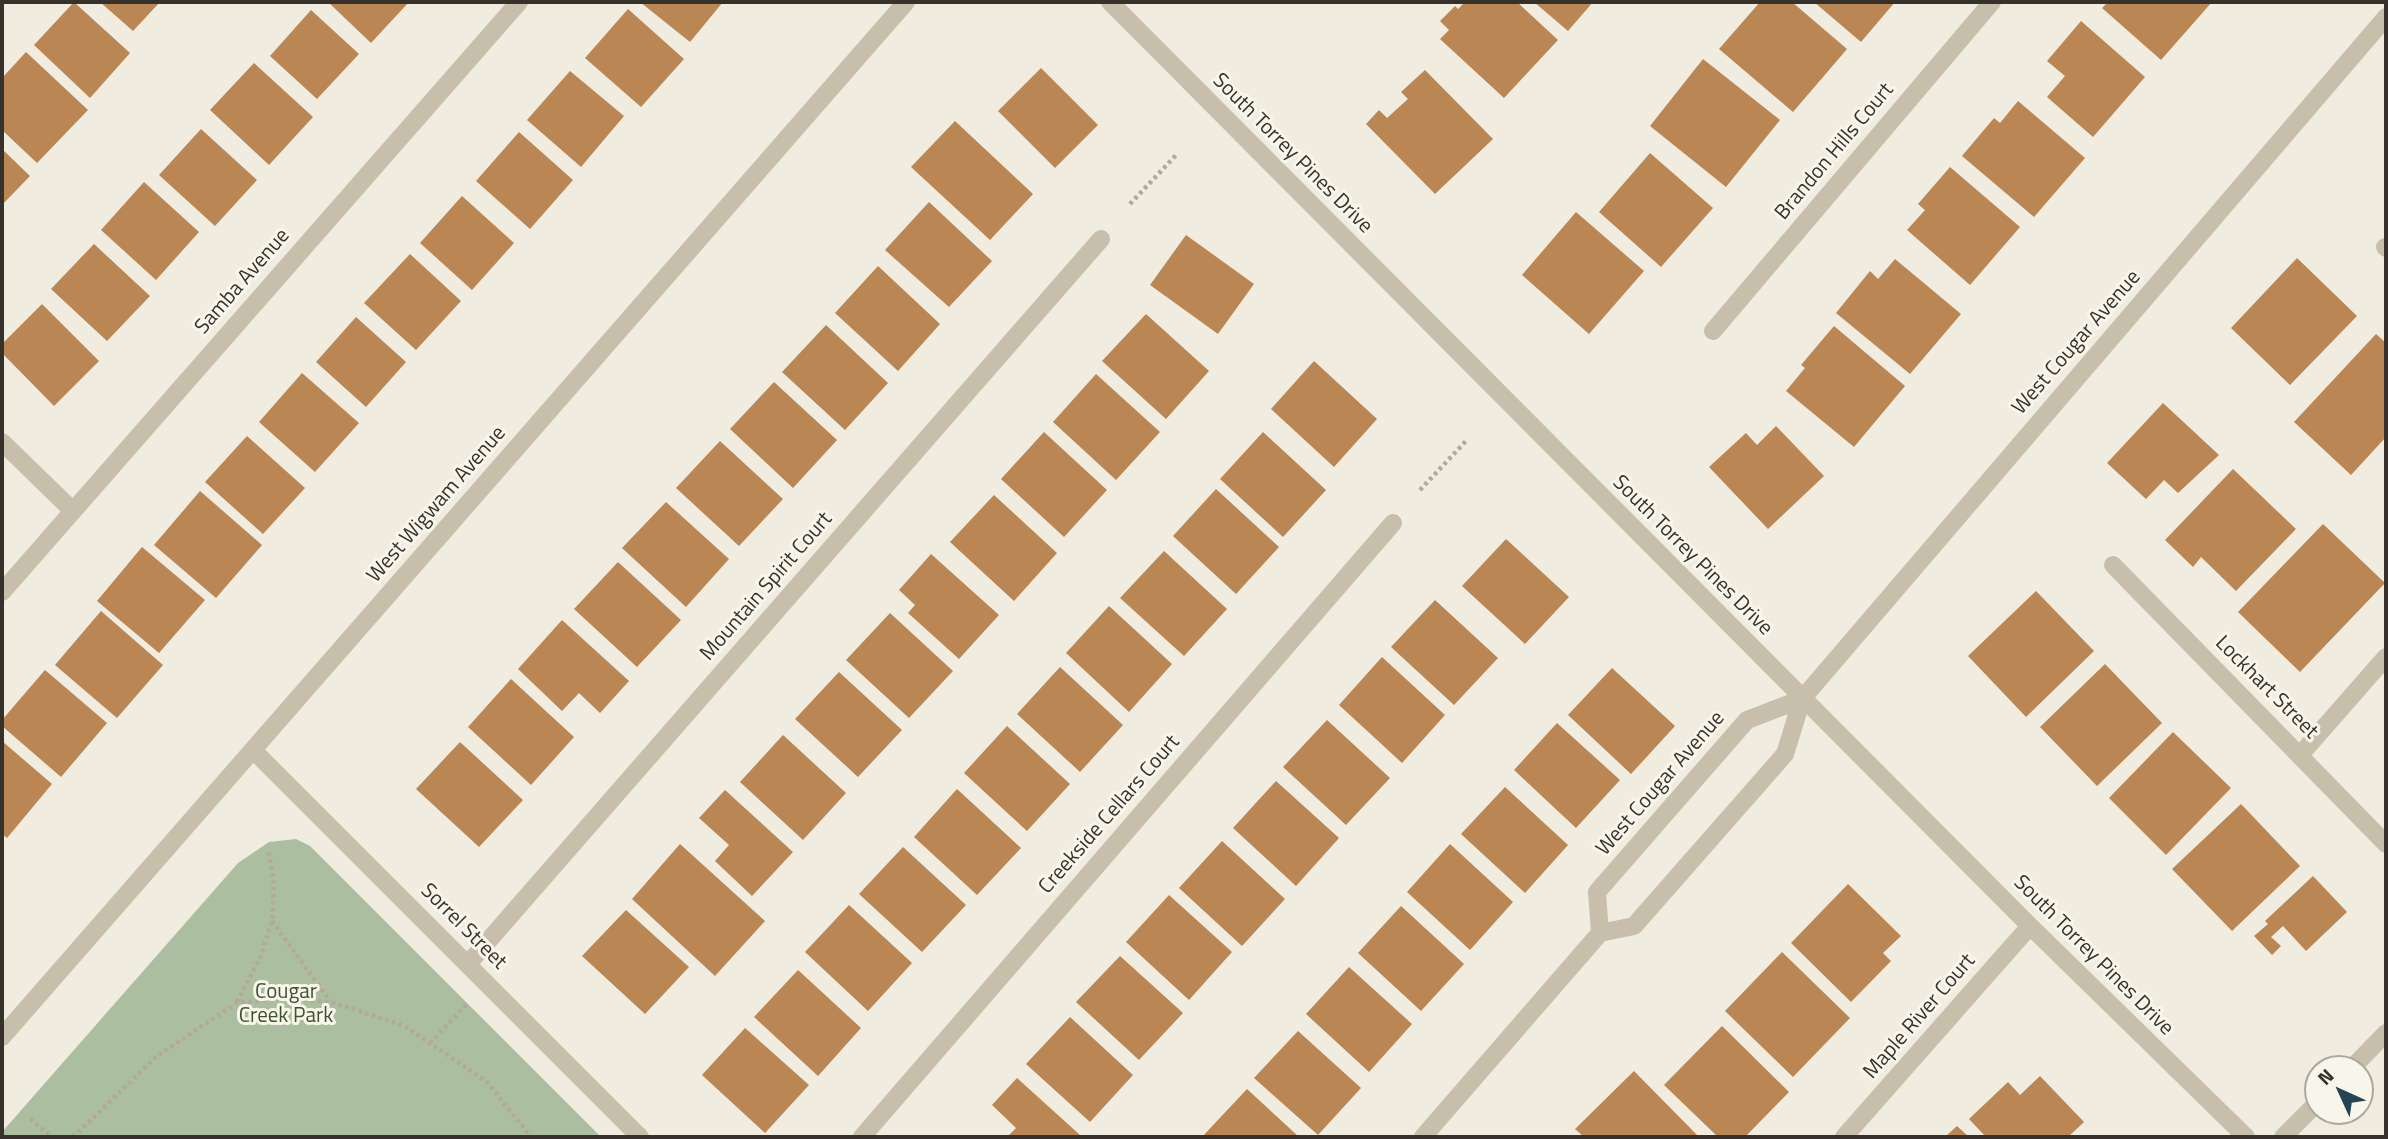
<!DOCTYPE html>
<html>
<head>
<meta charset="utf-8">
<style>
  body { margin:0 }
  #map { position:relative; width:2388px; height:1139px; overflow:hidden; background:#f0ecdf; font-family:"Titillium Web",sans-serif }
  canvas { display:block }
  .frame { position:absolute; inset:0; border:4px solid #36312a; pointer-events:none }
  .north { position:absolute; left:2304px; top:1055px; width:70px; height:70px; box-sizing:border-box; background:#f8f5eb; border:2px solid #aaa79e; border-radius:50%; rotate:315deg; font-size:19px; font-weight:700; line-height:28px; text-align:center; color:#36312a }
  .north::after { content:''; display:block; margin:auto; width:24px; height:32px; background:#244453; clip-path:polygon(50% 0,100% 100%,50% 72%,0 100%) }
</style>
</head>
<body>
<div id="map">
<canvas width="2388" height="1139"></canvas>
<div class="frame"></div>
<div class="north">N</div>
</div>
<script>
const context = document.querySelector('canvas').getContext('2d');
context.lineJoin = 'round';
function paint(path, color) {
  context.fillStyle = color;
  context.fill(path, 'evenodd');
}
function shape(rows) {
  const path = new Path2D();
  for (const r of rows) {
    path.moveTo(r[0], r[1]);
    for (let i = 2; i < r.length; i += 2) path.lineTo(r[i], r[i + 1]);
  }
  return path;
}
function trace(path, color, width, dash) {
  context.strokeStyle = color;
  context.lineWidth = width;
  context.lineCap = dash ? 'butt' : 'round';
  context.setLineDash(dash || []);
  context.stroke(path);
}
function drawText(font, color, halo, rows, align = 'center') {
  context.font = font + ' "Titillium Web",sans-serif';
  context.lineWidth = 6;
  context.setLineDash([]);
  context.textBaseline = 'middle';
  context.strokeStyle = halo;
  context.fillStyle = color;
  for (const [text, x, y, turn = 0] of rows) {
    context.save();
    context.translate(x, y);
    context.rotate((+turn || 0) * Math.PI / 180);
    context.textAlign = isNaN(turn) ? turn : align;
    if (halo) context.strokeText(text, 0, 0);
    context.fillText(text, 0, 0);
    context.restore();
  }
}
paint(shape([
  [296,839,310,846,601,1137,2,1137,2,1132,238,863,269,842]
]), '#acbea0');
paint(shape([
  [74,2,130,53,90,98,34,45],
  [100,2,160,2,133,31],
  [328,2,409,2,371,43],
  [640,2,723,2,690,42],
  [1465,2,1517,2,1558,40,1504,98,1440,39,1449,30,1440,21,1455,6,1458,9],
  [1534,2,1593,2,1568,31],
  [1760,2,1792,2,1847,49,1793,112,1719,49],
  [1814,2,1895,2,1861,42],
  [2108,2,2212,2,2161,60,2102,8],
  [628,9,684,59,641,107,585,58],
  [311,10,359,54,317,99,270,56],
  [2081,21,2145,77,2093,137,2047,97,2065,76,2047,61],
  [26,52,88,110,37,163,2,130,2,78],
  [1703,59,1780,120,1726,187,1650,126],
  [254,63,313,117,269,165,210,110],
  [1041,68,1098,125,1055,168,998,111],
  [1425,70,1493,139,1435,194,1366,124,1379,110,1387,118,1408,99,1401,92],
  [570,71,624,116,581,167,527,120],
  [2018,101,2085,158,2034,217,1962,156,1994,118,2000,123],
  [955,121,1033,194,990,240,911,167],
  [201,129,257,180,215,226,159,175],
  [519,132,573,180,530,229,476,181],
  [2,149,30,176,2,205],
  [1650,153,1713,208,1661,267,1599,212],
  [1950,167,2020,227,1970,285,1907,230,1925,210,1918,204],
  [144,182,199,232,156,280,101,230],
  [462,196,514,243,472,290,420,243],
  [929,202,992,261,949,307,885,250],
  [1576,212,1644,271,1589,334,1522,275],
  [1186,235,1254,284,1218,334,1150,285],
  [94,244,150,296,107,341,51,289],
  [410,254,461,301,416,350,364,303],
  [2297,258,2357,316,2290,385,2231,328],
  [1895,259,1961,314,1910,374,1836,313,1870,271,1878,279],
  [878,266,940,324,898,371,835,313],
  [42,304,99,361,54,406,2,353,2,344],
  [1146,314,1209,371,1166,419,1102,361],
  [356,317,406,362,366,407,316,362],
  [826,325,888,383,845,430,782,372],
  [1834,326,1905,386,1854,447,1786,391,1805,368,1801,365],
  [2376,334,2386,343,2386,437,2351,475,2294,422],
  [1314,361,1377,419,1334,467,1271,409],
  [302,373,359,423,315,472,259,422],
  [1096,374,1160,432,1116,480,1053,422],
  [774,382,837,440,793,488,730,429],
  [2163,403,2219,455,2178,493,2164,480,2146,499,2107,463],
  [1776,426,1824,476,1768,529,1709,467,1746,433,1757,445],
  [1044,432,1107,490,1064,537,1001,479],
  [1263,432,1326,490,1283,537,1220,479],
  [247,436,305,488,263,534,205,482],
  [720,441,783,499,739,546,676,488],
  [2233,469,2296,529,2236,591,2201,557,2193,567,2165,540],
  [1216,489,1279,547,1236,594,1173,536],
  [200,491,262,545,216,598,154,545],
  [994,495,1057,553,1014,601,950,542],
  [666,502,729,559,686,607,622,548],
  [2323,524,2385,583,2300,672,2238,612],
  [1506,539,1569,597,1525,644,1462,586],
  [142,547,205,600,159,653,97,601],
  [1164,551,1227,609,1184,656,1120,598],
  [931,554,999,615,959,659,908,613,915,605,899,590],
  [618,562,681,620,637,667,574,609],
  [2036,591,2094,651,2026,717,1968,656],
  [1435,600,1498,658,1454,705,1391,647],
  [1109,606,1172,664,1129,712,1066,653],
  [101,611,163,665,117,718,55,665],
  [890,613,953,671,909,718,846,660],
  [562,620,629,681,600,713,579,693,562,711,518,669],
  [1382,657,1445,715,1402,763,1339,705],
  [2105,664,2162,723,2097,786,2040,727],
  [1060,667,1123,725,1080,772,1017,714],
  [1612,668,1675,726,1631,774,1568,715],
  [45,670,107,723,61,777,2,726,2,720],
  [839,672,902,730,858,777,795,719],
  [511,679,574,737,531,785,468,727],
  [1327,720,1390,778,1346,825,1283,767],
  [1557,723,1620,780,1576,828,1514,770],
  [1007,726,1070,784,1027,831,964,773],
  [2173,732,2231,788,2166,855,2109,798],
  [783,735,846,793,803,840,740,782],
  [2,741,52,784,7,838,2,834],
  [460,742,523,800,479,847,416,789],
  [1276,781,1339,838,1296,886,1233,828],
  [1505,787,1568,845,1525,893,1461,834],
  [957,789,1021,848,977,895,914,837],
  [725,790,793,852,752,896,715,861,729,845,699,818],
  [2241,804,2300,866,2232,931,2172,869],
  [1222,841,1285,899,1242,946,1179,888],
  [680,844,765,921,715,976,632,899],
  [1450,844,1513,902,1470,950,1407,892],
  [903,847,966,905,922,952,859,894],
  [2313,876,2347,912,2306,951,2283,926,2271,937,2281,946,2272,955,2254,936,2268,924,2265,921],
  [1848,884,1901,936,1883,953,1891,961,1851,1002,1791,943],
  [1169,895,1232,952,1189,1000,1126,942],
  [849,905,912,963,868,1011,805,952],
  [1401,906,1464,964,1421,1011,1358,953],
  [626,910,689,967,645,1014,582,956],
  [1782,952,1850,1018,1793,1077,1725,1011],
  [1120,956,1183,1013,1139,1060,1076,1002],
  [1349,967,1412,1024,1369,1072,1306,1014],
  [798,970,861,1028,818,1076,754,1017],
  [1070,1017,1133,1075,1090,1122,1026,1064],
  [1722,1026,1789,1092,1745,1137,1718,1137,1664,1085],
  [745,1028,809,1085,765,1133,702,1075],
  [1298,1031,1361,1088,1318,1135,1254,1078],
  [1634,1071,1699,1137,1584,1137,1575,1129],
  [2040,1076,2084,1122,2068,1137,1986,1137,1969,1119,2008,1082,2020,1095],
  [1017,1078,1080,1135,1078,1137,1007,1137,1016,1128,992,1105],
  [1247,1089,1299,1137,1202,1137],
  [1957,1126,1969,1137,1945,1137]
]), '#ba8653');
trace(shape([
  [1130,204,1178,153],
  [1420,490,1466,441],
  [272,921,330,1001],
  [237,1002,260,958,272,921,274,885,269,852],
  [430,1043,468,1003],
  [30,1119,52,1137],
  [73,1137,157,1056,237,1003,285,998,331,1002,405,1026,487,1082,531,1137]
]), '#b3aa96', 4.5, [3.5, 3.5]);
trace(shape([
  [1110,2,2030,926,2246,1137],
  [2385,247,2386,248],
  [1713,331,1992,2],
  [2,442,73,511],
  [2113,565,2386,844],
  [2,592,519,2],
  [253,750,640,1137],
  [2300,755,2386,657],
  [1600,933,1597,892,1747,720,1802,699],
  [468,964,1101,239],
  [2,1037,906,2],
  [2351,1069,2386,1033],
  [862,1137,1393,523],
  [1423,1137,1600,933,1634,926,1785,754,1802,699,2386,17],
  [1844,1137,2030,926],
  [2283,1137,2318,1102]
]), '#c7bfac', 18);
drawText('21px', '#36312a', '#f8f5eb', [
  ["Brandon Hills Court",1835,152,-50],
  ["South Torrey Pines Drive",1292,154,45],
  ["Samba Avenue",243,282,-49],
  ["West Cougar Avenue",2077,343,-49],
  ["West Wigwam Avenue",437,505,-49],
  ["South Torrey Pines Drive",1692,556,45],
  ["Mountain Spirit Court",767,587,-49],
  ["Lockhart Street",2266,688,45],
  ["West Cougar Avenue",1661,784,-49],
  ["Creekside Cellars Court",1110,815,-49],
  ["Sorrel Street",463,927,45],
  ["South Torrey Pines Drive",2093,956,45],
  ["Maple River Court",1920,1017,-49]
]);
drawText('21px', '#3d5230', '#f8f5eb', [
  ["Cougar",286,993],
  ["Creek Park",286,1017]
]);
</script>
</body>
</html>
